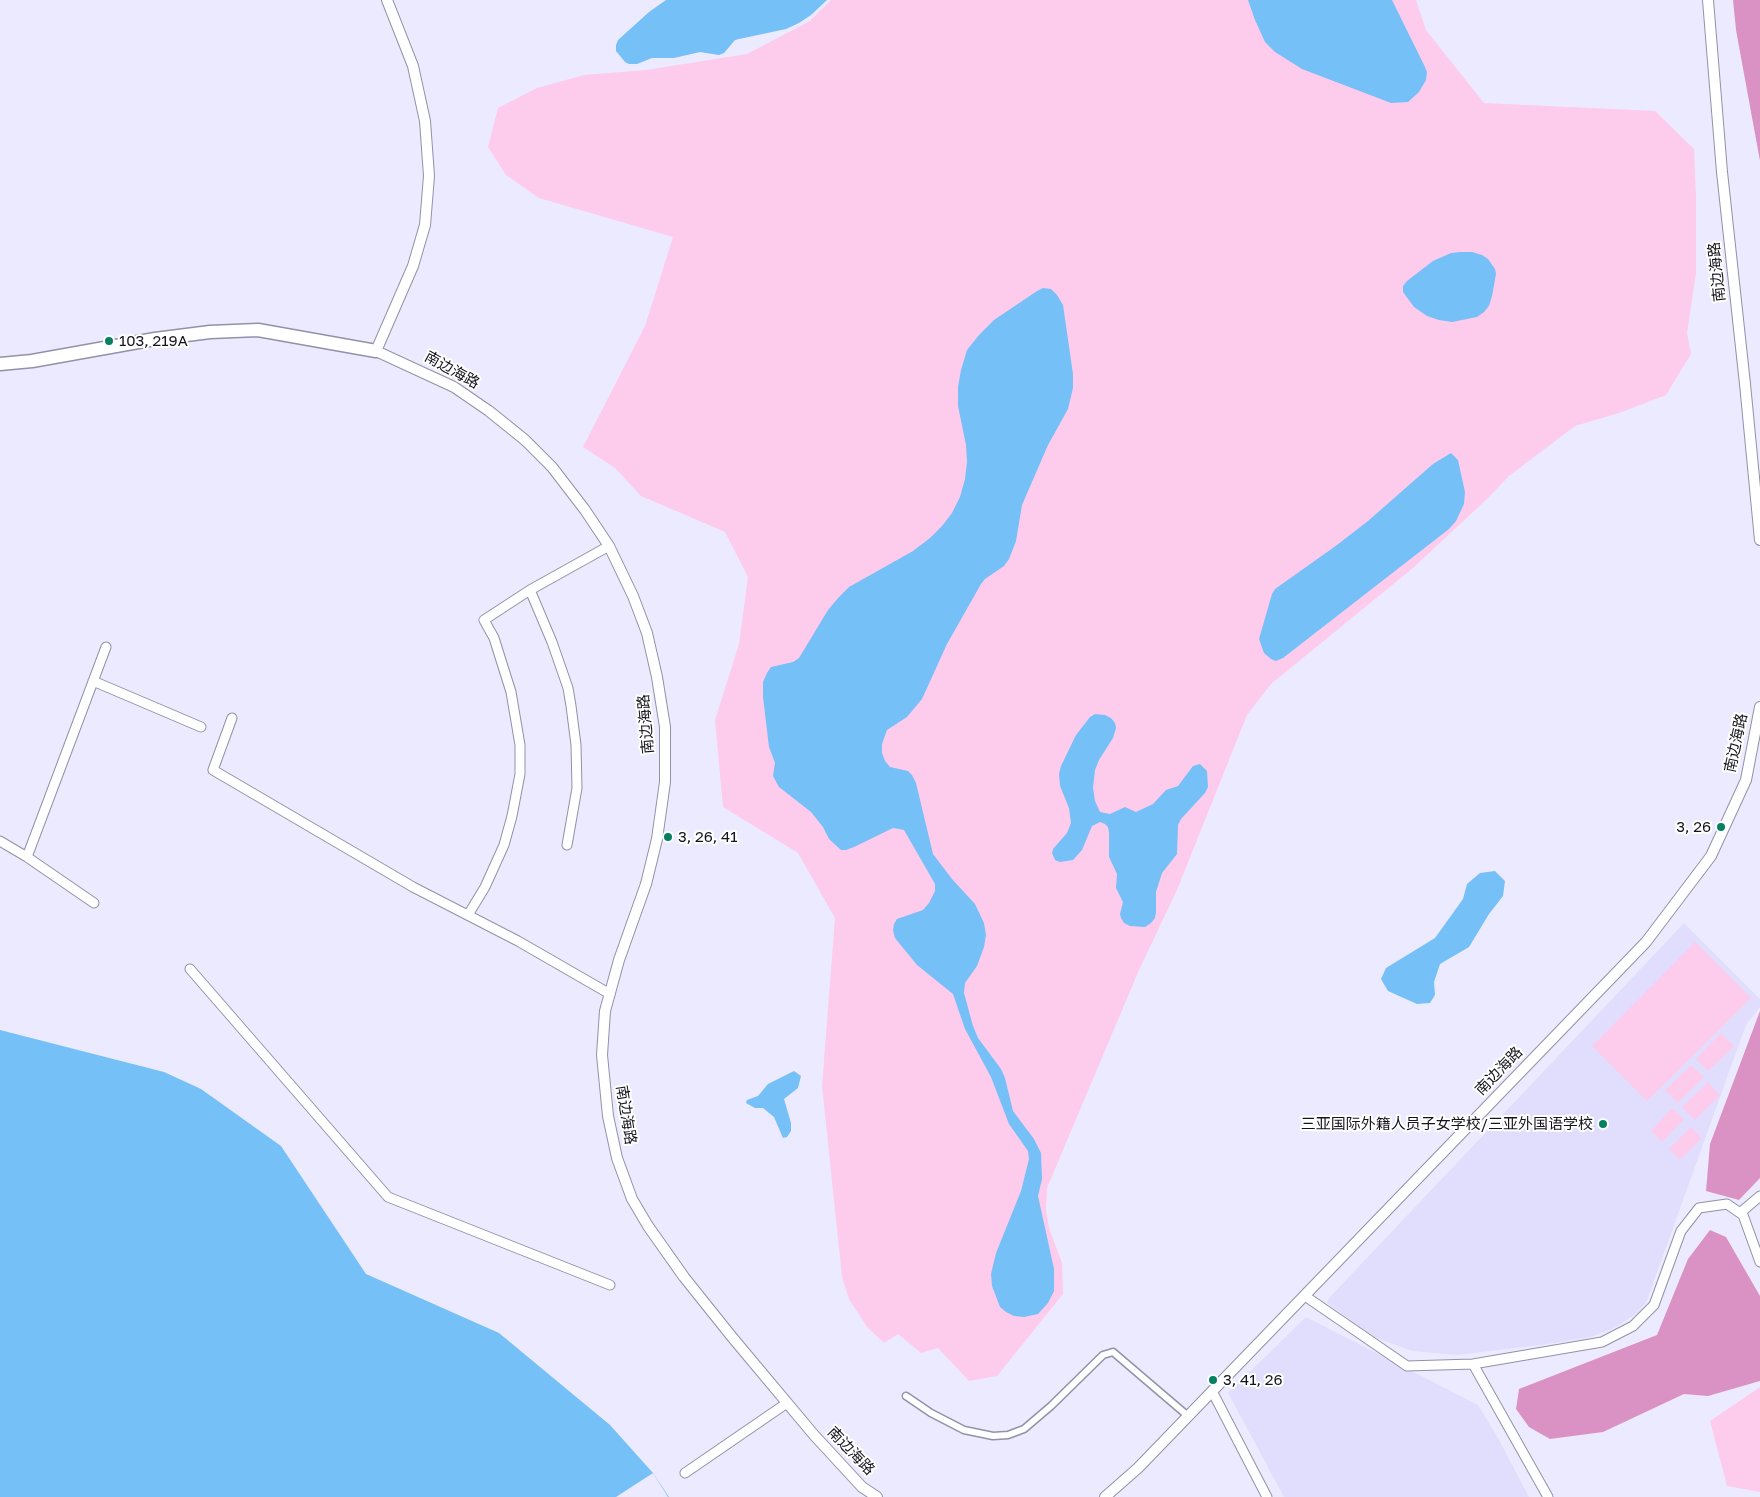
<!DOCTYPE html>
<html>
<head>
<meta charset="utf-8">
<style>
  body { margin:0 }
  canvas { display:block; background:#eceafe }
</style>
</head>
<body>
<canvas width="1760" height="1497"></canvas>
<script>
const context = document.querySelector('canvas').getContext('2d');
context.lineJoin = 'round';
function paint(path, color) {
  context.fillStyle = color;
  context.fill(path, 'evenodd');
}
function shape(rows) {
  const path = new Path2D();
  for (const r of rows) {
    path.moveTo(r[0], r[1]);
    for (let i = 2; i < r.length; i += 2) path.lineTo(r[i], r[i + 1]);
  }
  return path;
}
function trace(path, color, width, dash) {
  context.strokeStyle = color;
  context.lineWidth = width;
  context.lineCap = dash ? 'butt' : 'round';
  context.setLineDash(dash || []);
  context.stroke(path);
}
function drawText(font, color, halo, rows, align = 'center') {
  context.font = font + ' "Golos Text","Noto Sans SC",sans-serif';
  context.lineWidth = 4;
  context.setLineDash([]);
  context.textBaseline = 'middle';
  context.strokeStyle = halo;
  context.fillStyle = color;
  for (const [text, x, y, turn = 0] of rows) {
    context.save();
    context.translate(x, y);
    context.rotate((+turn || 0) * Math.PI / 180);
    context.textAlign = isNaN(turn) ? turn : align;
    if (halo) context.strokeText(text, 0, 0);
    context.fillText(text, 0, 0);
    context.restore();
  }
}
paint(shape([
  [1684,923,1760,999,1760,1007,1746,1025,1646,1303,1636,1314,1614,1328,1591,1337,1548,1344,1457,1355,1412,1351,1374,1337,1327,1303,1329,1298],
  [1306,1317,1478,1405,1498,1438,1529,1497,1284,1497,1228,1393]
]), '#e1defd');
paint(shape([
  [831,0,1416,0,1426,30,1484,103,1655,111,1694,149,1696,197,1696,273,1687,333,1691,354,1666,395,1622,412,1575,426,1509,476,1488,498,1413,568,1271,684,1247,715,1177,890,1139,970,1047,1188,1046,1210,1049,1228,1062,1263,1063,1294,997,1376,969,1381,938,1348,921,1353,898,1334,884,1343,867,1327,849,1299,842,1277,822,1086,835,918,798,853,723,807,715,720,739,644,748,577,725,532,641,496,615,468,583,447,645,326,673,237,539,198,506,175,488,147,498,108,537,88,584,75,646,70,747,54,810,21],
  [1695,942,1751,998,1647,1101,1592,1046],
  [1721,1033,1734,1046,1708,1071,1696,1059],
  [1691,1065,1704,1077,1678,1103,1665,1090],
  [1708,1082,1720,1095,1695,1120,1682,1107],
  [1672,1108,1684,1119,1662,1142,1651,1131],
  [1691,1127,1702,1138,1680,1160,1669,1149],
  [1760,1387,1760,1492,1727,1486,1710,1421]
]), '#fdcced');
paint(shape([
  [1733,0,1760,0,1760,161,1736,30],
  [1760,1011,1760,1178,1739,1200,1706,1191,1710,1144],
  [1710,1230,1726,1237,1760,1296,1760,1381,1708,1396,1684,1394,1603,1432,1550,1439,1529,1427,1516,1409,1519,1389,1657,1335,1688,1259]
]), '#da92c5');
paint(shape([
  [666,0,827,0,811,15,799,23,786,29,739,39,735,40,724,53,719,55,700,52,674,58,652,58,637,64,629,64,625,62,616,51,616,45,618,40,649,12],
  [1248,0,1392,0,1424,65,1427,72,1426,80,1419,92,1408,102,1391,103,1302,69,1275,52,1265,42,1255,20],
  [1461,252,1472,252,1482,255,1488,259,1495,269,1496,274,1492,296,1489,306,1484,312,1477,317,1452,322,1439,320,1427,316,1414,307,1403,292,1403,286,1407,281,1433,261,1451,253],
  [1043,288,1051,289,1057,295,1063,305,1073,374,1073,388,1068,409,1048,445,1022,505,1016,541,1009,559,1004,566,985,579,981,584,947,644,922,699,907,717,887,730,882,744,882,753,885,761,890,767,908,771,912,775,916,783,933,854,952,879,975,904,984,923,986,935,984,947,977,966,965,983,964,993,973,1026,978,1038,1001,1069,1005,1078,1013,1111,1034,1139,1041,1153,1042,1179,1038,1196,1054,1269,1054,1291,1048,1303,1038,1314,1024,1317,1014,1316,1006,1312,1000,1307,992,1286,991,1274,996,1253,1021,1191,1029,1159,1028,1151,1009,1124,991,1077,965,1029,953,994,917,965,895,938,893,930,894,924,897,919,923,910,929,903,935,891,935,884,904,830,893,828,854,847,846,850,841,850,829,839,823,827,811,812,779,787,773,776,775,763,769,747,763,697,763,682,767,673,771,667,793,662,799,658,828,610,839,597,849,587,913,551,930,538,942,526,952,513,960,497,965,479,967,462,966,445,958,406,958,387,961,370,967,350,979,335,994,320,1037,291],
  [1451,453,1458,460,1465,492,1464,504,1456,521,1449,529,1283,658,1276,661,1271,659,1264,653,1259,639,1272,594,1275,589,1337,545,1368,521,1433,464],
  [1095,714,1105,715,1111,718,1115,723,1116,728,1113,738,1099,760,1095,770,1093,788,1095,801,1100,812,1110,814,1125,807,1136,812,1153,804,1166,790,1178,786,1193,766,1200,764,1207,771,1208,787,1205,793,1181,819,1178,825,1177,854,1162,873,1156,892,1156,912,1155,918,1151,923,1145,927,1130,926,1124,923,1121,918,1120,914,1123,902,1116,888,1117,874,1109,857,1109,833,1108,827,1105,824,1100,822,1092,826,1082,850,1073,860,1060,862,1055,860,1052,853,1053,849,1067,833,1071,823,1069,808,1060,786,1059,774,1061,766,1076,735,1090,717],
  [1495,871,1505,881,1503,896,1489,914,1469,947,1440,964,1434,982,1435,995,1430,1003,1417,1004,1388,991,1381,979,1386,968,1435,938,1463,899,1467,884,1480,873],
  [0,1030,164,1072,201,1089,281,1146,366,1274,499,1333,610,1425,653,1473,669,1497,0,1497],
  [794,1071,801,1076,798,1088,784,1099,791,1123,791,1131,787,1137,783,1138,774,1117,763,1108,755,1108,746,1103,747,1100,758,1096,768,1084]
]), '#75c0f6');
paint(shape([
  [653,1473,668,1497,616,1497]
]), '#eceafe');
const pedestrian = shape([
  [906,1396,931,1413,964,1430,993,1436,1008,1435,1024,1429,1051,1406,1103,1355,1113,1352,1188,1416]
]);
const minor = shape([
  [530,590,552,642,568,688,571,706,576,745,577,788,567,845],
  [93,681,201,727],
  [232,718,213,770,413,887,518,941,610,994],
  [0,841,27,857,94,903],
  [27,857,106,647],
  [468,915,485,887,504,845,512,816,520,774,520,745,511,692,494,638,484,620,530,590,609,546],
  [190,969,388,1197,610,1285],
  [1740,1213,1760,1196],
  [1305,1296,1407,1366,1473,1364,1602,1342,1633,1326,1654,1305,1681,1231,1699,1208,1727,1204,1743,1215,1760,1262],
  [1473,1364,1548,1497],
  [1212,1391,1267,1497],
  [685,1473,787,1403]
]);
const tertiary = shape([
  [387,0,413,66,425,121,429,176,425,225,413,266,376,351,454,387,489,411,525,440,552,467,585,510,609,546,633,596,647,633,657,677,665,727,665,782,657,839,646,884,619,960,605,1011,602,1055,608,1116,617,1158,632,1199,648,1226,684,1277,732,1337,814,1435,862,1487,877,1497],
  [1708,0,1722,172,1745,384,1760,540],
  [1105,1497,1138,1468,1646,942,1711,856,1746,780,1760,707]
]);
const secondary = shape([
  [0,364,32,361,155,339,210,332,258,330,376,351]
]);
trace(pedestrian, '#9391a7', 9);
trace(minor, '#9391a7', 11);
trace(tertiary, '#9391a7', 12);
trace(secondary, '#9391a7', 15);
trace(pedestrian, '#fff', 6);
trace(minor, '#fff', 9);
trace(tertiary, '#fff', 10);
trace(secondary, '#fff', 12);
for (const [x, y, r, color] of [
  [109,341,5,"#058161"],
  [1721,827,5,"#058161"],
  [668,837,5,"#058161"],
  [1603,1124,5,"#058161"],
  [1213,1380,5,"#058161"]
]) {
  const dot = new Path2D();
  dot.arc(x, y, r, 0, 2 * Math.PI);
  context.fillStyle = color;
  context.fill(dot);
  trace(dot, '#fff', 2);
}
drawText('15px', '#15141c', '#fff', [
  ["南边海路",1717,272,-96],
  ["南边海路",452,370,29],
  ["南边海路",646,724,-95],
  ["南边海路",1736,743,-78],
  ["南边海路",1499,1071,-46],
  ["南边海路",626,1115,81],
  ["南边海路",851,1451,46]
]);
drawText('15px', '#15141c', '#fff', [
  ["103, 219A",119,341],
  ["3, 26",1711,827,"right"],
  ["3, 26, 41",678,837],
  ["三亚国际外籍人员子女学校/三亚外国语学校",1593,1124,"right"],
  ["3, 41, 26",1223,1380]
], 'left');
</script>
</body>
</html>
